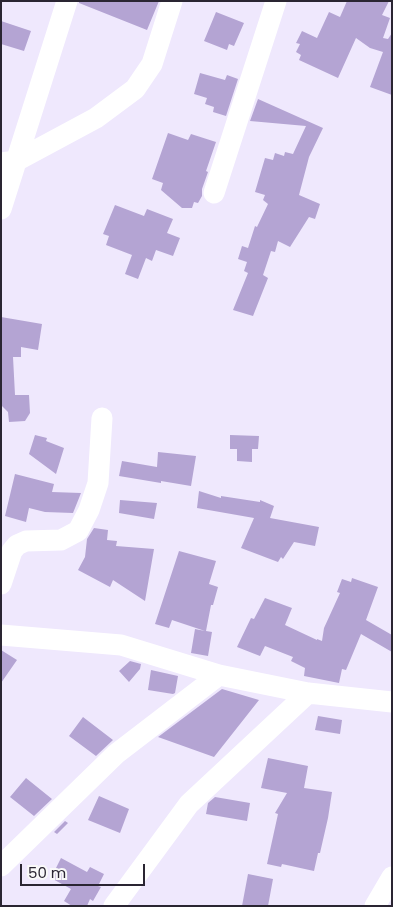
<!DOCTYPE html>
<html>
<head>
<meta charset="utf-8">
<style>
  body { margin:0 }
  #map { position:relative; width:393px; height:907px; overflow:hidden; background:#efe8fd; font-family:Poppins,sans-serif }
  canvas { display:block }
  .frame { position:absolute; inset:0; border:2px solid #2a2532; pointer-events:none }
  .scale { position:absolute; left:20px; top:864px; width:125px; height:22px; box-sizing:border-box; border:2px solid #2a2532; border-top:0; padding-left:6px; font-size:15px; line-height:18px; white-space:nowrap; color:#2a2532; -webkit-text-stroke:4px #f9f9f9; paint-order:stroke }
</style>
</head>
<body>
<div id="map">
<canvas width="393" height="907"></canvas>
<div class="frame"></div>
<div class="scale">50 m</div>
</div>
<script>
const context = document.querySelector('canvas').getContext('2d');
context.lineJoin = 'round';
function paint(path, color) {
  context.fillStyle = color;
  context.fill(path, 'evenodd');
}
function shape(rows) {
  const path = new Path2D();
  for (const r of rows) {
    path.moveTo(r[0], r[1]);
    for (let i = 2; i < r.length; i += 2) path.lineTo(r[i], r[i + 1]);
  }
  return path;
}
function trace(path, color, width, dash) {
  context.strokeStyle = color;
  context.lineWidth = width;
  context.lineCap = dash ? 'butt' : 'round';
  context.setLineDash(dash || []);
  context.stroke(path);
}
paint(shape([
  [79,1,159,1,147,30,79,3],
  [347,1,389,1,382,15,390,18,383,38,388,39,392,33,392,95,370,87,383,52,370,48,356,38,338,78,299,60,301,55,296,52,300,44,296,43,302,31,317,38,329,12,340,17],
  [216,12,244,23,234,46,229,44,227,50,204,41],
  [1,21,31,31,24,51,1,44],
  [200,73,225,80,227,75,238,79,226,116,213,112,214,107,205,104,207,98,194,94],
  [258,99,323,128,309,157,299,195,320,204,315,219,309,217,290,247,278,241,275,252,271,251,263,275,268,278,253,316,233,310,248,273,244,271,247,262,238,259,242,246,248,248,255,226,257,227,268,204,263,200,265,195,255,192,265,158,273,160,275,153,284,156,285,152,293,154,306,126,250,121],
  [168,133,188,140,191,134,216,142,206,171,208,172,202,189,202,196,198,203,194,202,192,208,182,208,161,190,163,183,152,179],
  [115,205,144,216,147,209,173,219,167,233,180,238,173,256,156,250,152,261,146,258,138,279,125,274,132,255,106,245,109,236,103,234],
  [1,317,42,324,38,350,21,347,21,357,13,357,15,395,29,395,30,413,25,421,9,422,8,412,1,405],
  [35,435,47,438,46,441,64,448,56,474,29,454],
  [230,435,259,436,258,449,252,449,252,462,237,461,237,449,230,449],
  [158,452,196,456,191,486,161,481,161,483,119,476,122,461,157,467],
  [15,474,54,484,52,492,81,493,73,513,45,512,29,508,26,522,5,516],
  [199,491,221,498,221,496,260,502,260,500,274,506,270,518,319,527,315,546,294,542,283,559,281,557,278,562,241,548,254,518,197,508],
  [120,500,157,503,154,519,119,513],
  [94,528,108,530,107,540,117,541,116,546,154,549,145,601,113,580,110,587,78,570,85,557,87,539],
  [179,551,216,561,209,584,218,587,213,605,211,605,206,631,212,632,208,656,191,653,195,629,205,631,172,620,169,628,155,624],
  [352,578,378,587,366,620,392,635,392,652,361,634,346,670,342,669,339,683,304,676,305,668,291,661,293,657,265,646,260,656,237,647,251,618,254,619,265,598,292,608,285,625,317,640,317,639,322,641,324,628,340,593,337,592,342,579,351,582],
  [1,650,17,660,1,683],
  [130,661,141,664,140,669,129,682,119,671],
  [151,670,178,676,175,693,173,694,148,690],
  [222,689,259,700,214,757,158,737],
  [318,716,342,720,340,734,315,730],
  [83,717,113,740,96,756,69,736],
  [268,758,308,766,304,788,332,792,328,818,320,853,318,853,314,871,282,864,281,867,267,864,278,814,275,813,287,793,261,788],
  [26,778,52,799,34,816,10,797],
  [99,796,129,809,120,833,88,820],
  [215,797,250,803,247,821,206,814,208,803],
  [65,821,68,823,57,834,54,832],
  [61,858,87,872,90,867,104,874,98,886,101,887,93,901,90,899,87,906,72,906,64,901,71,889,51,878],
  [248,874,273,879,268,906,242,906]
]), '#b4a4d3');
trace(shape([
  [1,163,16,161,96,118,135,89,152,64,172,1],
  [214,193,276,1],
  [1,209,67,1],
  [1,584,12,551,17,545,26,541,61,540,78,531,89,510,98,483,102,418],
  [1,635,121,645,219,675,308,693,392,702],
  [1,866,116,754,219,675],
  [114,906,189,804,308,693],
  [375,906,392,877]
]), '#fff', 21);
</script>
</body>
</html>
